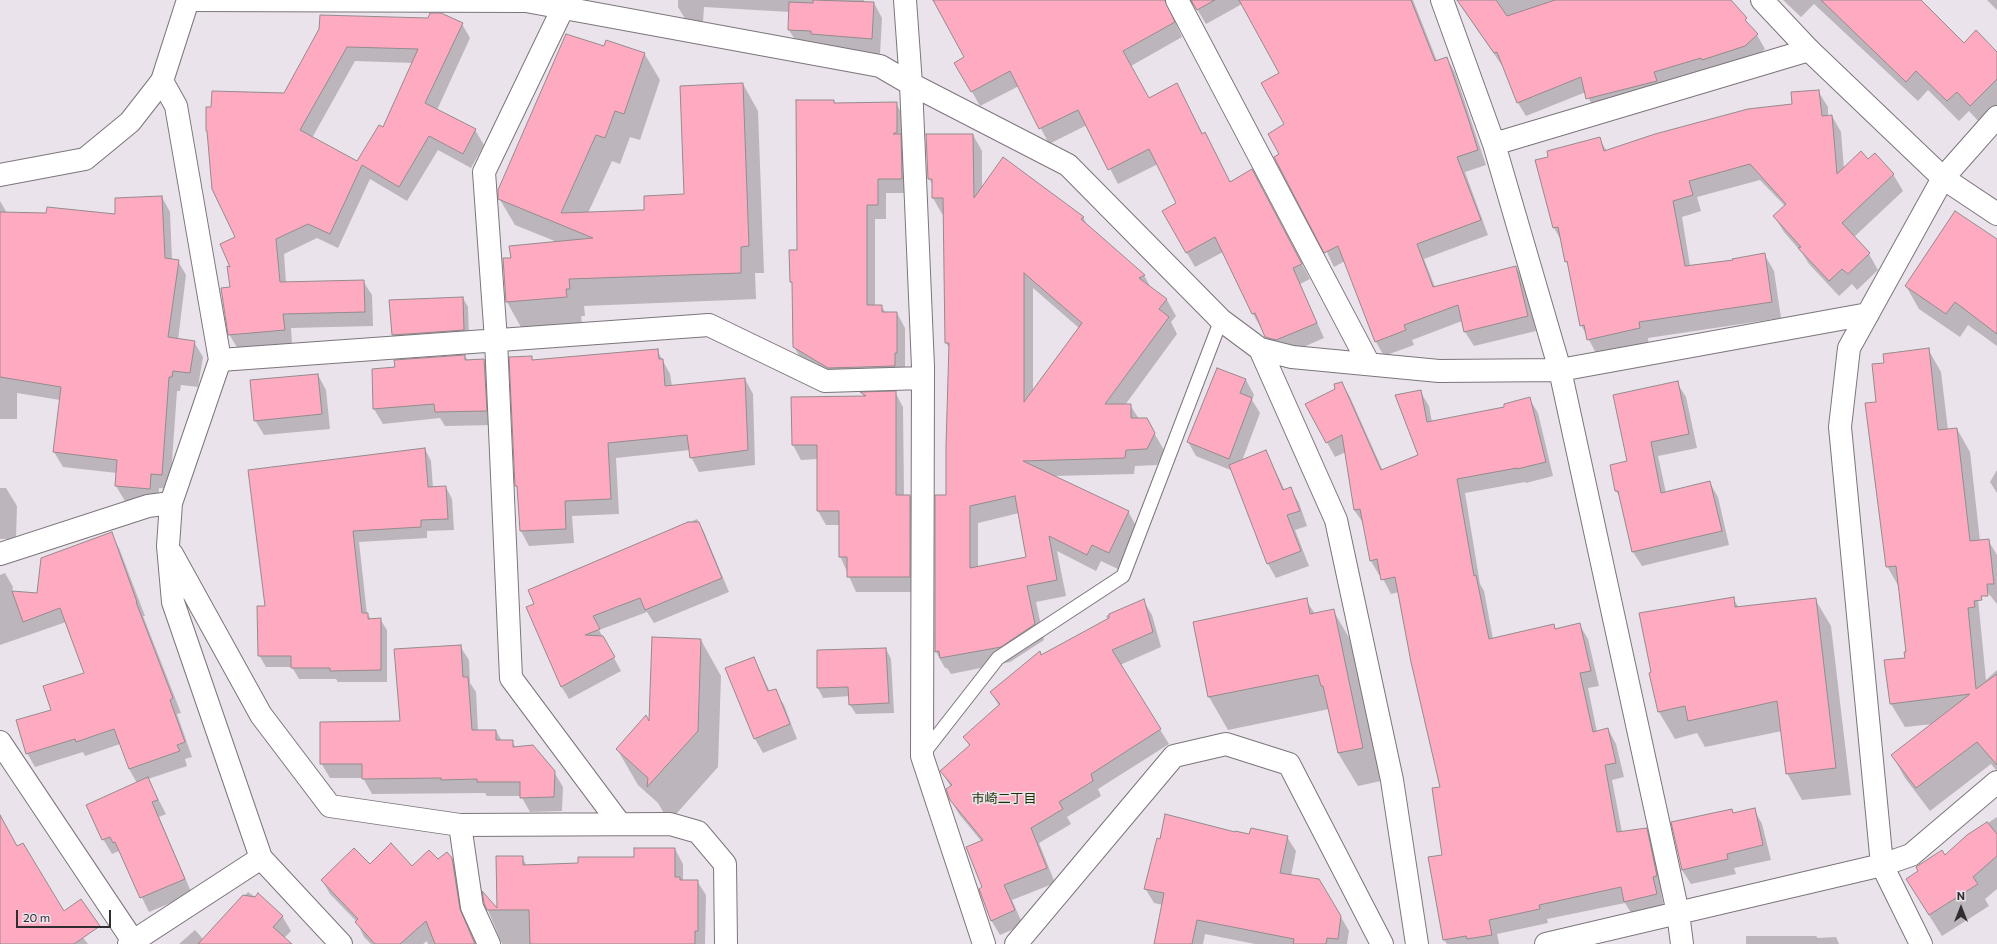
<!DOCTYPE html>
<html>
<head>
<meta charset="utf-8">
<style>
  body { margin:0 }
  #map { position:relative; width:1997px; height:944px; overflow:hidden; background:#ebe3eb; font-family:Commissioner,sans-serif }
  canvas { display:block }
  .north { position:absolute; left:1941px; top:888px; width:40px; height:40px; -webkit-text-stroke:3px #ebe3eb; paint-order:stroke; rotate:0deg; font-size:11px; font-weight:700; line-height:16px; text-align:center; color:#302d30 }
  .north::after { content:''; display:block; margin:auto; width:14px; height:18px; background:#302d30; clip-path:polygon(50% 0,100% 100%,50% 72%,0 100%) }
  .scale { position:absolute; left:16px; top:910px; width:95px; height:18px; box-sizing:border-box; border:2px solid #302d30; border-top:0; padding-left:5px; font-size:12px; line-height:14px; white-space:nowrap; color:#302d30; -webkit-text-stroke:3px #ebe3eb; paint-order:stroke }
</style>
</head>
<body>
<div id="map">
<canvas width="1997" height="944"></canvas>
<div class="north">N</div>
<div class="scale">20 m</div>
</div>
<script>
const context = document.querySelector('canvas').getContext('2d');
context.lineJoin = 'round';
function paint(path, color) {
  context.fillStyle = color;
  context.fill(path, 'evenodd');
}
function shape(rows) {
  const path = new Path2D();
  for (const r of rows) {
    path.moveTo(r[0], r[1]);
    for (let i = 2; i < r.length; i += 2) path.lineTo(r[i], r[i + 1]);
  }
  return path;
}
function trace(path, color, width, dash) {
  context.strokeStyle = color;
  context.lineWidth = width;
  context.lineCap = dash ? 'butt' : 'round';
  context.setLineDash(dash || []);
  context.stroke(path);
}
function drawText(font, color, halo, rows, align = 'center') {
  context.font = font + ' Commissioner,"Noto Sans JP",sans-serif';
  context.lineWidth = 3;
  context.setLineDash([]);
  context.textBaseline = 'middle';
  context.strokeStyle = halo;
  context.fillStyle = color;
  for (const [text, x, y, turn = 0] of rows) {
    context.save();
    context.translate(x, y);
    context.rotate((+turn || 0) * Math.PI / 180);
    context.textAlign = isNaN(turn) ? turn : align;
    if (halo) context.strokeText(text, 0, 0);
    context.fillText(text, 0, 0);
    context.restore();
  }
}
paint(shape([
  [678,0,864,0,864,2,874,3,882,18,880,54,798,45,789,30,790,12,704,7,703,22,687,22,678,7],
  [934,0,1413,0,1437,61,1447,58,1455,73,1486,165,1465,172,1488,235,1424,259,1435,287,1516,267,1524,282,1536,331,1474,346,1465,332,1462,321,1412,340,1414,345,1384,356,1376,342,1345,261,1334,267,1281,154,1285,125,1281,74,1242,4,1206,24,1194,4,1186,2,1174,9,1172,15,1182,37,1131,66,1149,99,1177,85,1203,134,1205,133,1213,148,1230,183,1260,185,1310,279,1300,284,1324,338,1285,355,1275,352,1253,314,1223,252,1195,267,1163,212,1177,203,1158,164,1118,184,1087,125,1049,144,1019,86,980,106,956,63,965,58],
  [1457,0,1726,0,1757,35,1765,49,1753,60,1595,112,1586,92,1526,116,1518,103,1503,67],
  [1783,0,1920,0,1963,44,1997,53,1997,111,1982,125,1969,111,1959,121,1928,90,1918,101,1814,4,1801,17],
  [1987,0,1997,0,1997,10],
  [462,24,470,38,437,110,475,130,484,145,471,168,438,150,407,201,370,179,338,248,317,238,284,254,286,283,363,281,372,295,373,326,291,328,292,344,238,349,229,334,232,268,236,238,207,131,207,108,285,94,320,29],
  [355,61,413,63,383,129,358,162,312,138],
  [605,48,644,53,660,80,640,140,630,137,620,164,612,161,588,213,645,211,685,195,743,84,758,111,764,273,755,273,756,299,584,306,585,316,581,316,582,324,522,329,507,302,504,259,512,258,557,242,515,225,499,198],
  [1818,91,1828,107,1828,116,1832,116,1841,132,1844,169,1868,160,1893,174,1903,191,1854,237,1869,254,1878,270,1857,290,1852,284,1839,296,1809,264,1802,253,1784,232,1774,216,1785,206,1760,180,1697,197,1701,211,1682,217,1690,266,1734,261,1764,254,1774,271,1781,318,1648,338,1649,345,1597,355,1581,325,1569,267,1566,261,1562,242,1554,228,1536,161,1550,158,1599,139,1607,151,1793,105],
  [834,101,835,104,896,103,904,118,910,193,886,193,886,219,875,219,875,306,881,306,886,313,897,313,905,328,905,367,903,367,903,381,837,383,803,362,794,347,794,287,791,282,790,251,798,251],
  [973,135,982,151,982,188,1083,217,1088,227,1144,275,1151,288,1167,300,1176,316,1171,322,1177,334,1125,405,1130,405,1139,419,1146,419,1164,450,1157,465,1135,466,1134,474,1053,476,1128,511,1137,528,1118,569,1101,561,1096,571,1057,551,1066,596,1036,602,1044,640,1010,662,951,674,947,668,945,668,936,652,936,496,947,496,950,349,946,343,944,214,942,214,933,198,933,186,929,178],
  [1033,288,1079,328,1033,392],
  [1019,513,1027,558,978,567,978,523],
  [162,197,170,212,172,260,178,261,186,275,178,340,194,342,203,357,198,387,181,385,180,391,177,391,170,489,159,488,158,503,125,501,116,486,117,473,63,467,54,452,60,400,17,393,17,419,0,419,0,201,7,213,116,215],
  [1997,241,1997,346,1968,325,1960,337,1919,309,1906,286],
  [463,298,468,307,469,339,398,344,393,335],
  [1928,349,1941,372,1948,430,1957,429,1970,452,1980,541,1988,540,1997,555,1997,604,1976,578,1986,680,1997,670,1997,771,1991,764,1930,811,1905,778,1892,755,1933,724,1905,727,1891,704,1886,661,1906,659,1908,653,1900,589,1887,566,1877,403,1885,364],
  [657,350,670,374,672,386,745,379,753,394,755,465,699,472,691,457,690,450,616,458,619,514,572,516,574,543,529,546,521,531,518,490,516,486,531,357,533,361],
  [465,356,468,361,484,360,492,375,494,425,445,426,440,418,383,424,374,409,373,370],
  [1218,369,1246,380,1254,395,1252,400,1260,413,1242,461,1266,451,1285,491,1291,489,1299,503,1307,526,1295,530,1309,566,1276,578,1268,564,1233,471,1196,456,1188,442],
  [318,375,326,390,330,429,264,435,255,420],
  [1342,383,1350,397,1383,471,1419,456,1420,391,1429,406,1432,422,1506,407,1529,398,1538,413,1553,476,1526,483,1525,482,1465,493,1480,584,1484,591,1493,639,1554,626,1556,630,1579,624,1588,639,1599,686,1588,688,1597,732,1608,729,1616,744,1624,777,1612,780,1622,832,1646,829,1655,843,1665,890,1661,891,1664,909,1633,916,1625,903,1547,919,1548,923,1497,934,1499,944,1447,944,1444,940,1441,788,1399,592,1391,594,1381,575,1379,575,1371,561,1364,524,1354,510,1346,452,1335,457,1306,404,1336,390],
  [1677,383,1686,397,1697,448,1658,456,1666,493,1710,483,1718,497,1729,545,1642,566,1633,552,1621,498,1616,491,1628,462],
  [895,392,903,407,904,496,910,496,918,510,918,592,856,592,840,556,840,525,826,525,818,511,818,459,801,460,793,445,792,398,864,397,862,393],
  [425,449,431,461,433,488,446,487,452,499,454,530,427,531,427,538,359,542,367,614,371,619,380,619,387,630,387,682,338,682,336,679,299,679,292,667,266,667,259,655,266,607],
  [1997,470,1997,493,1990,482],
  [0,488,6,488,17,506,16,539,0,539],
  [697,519,704,532,729,592,654,623,647,612,599,630,621,671,569,699,561,686,530,591],
  [111,534,119,548,145,616,143,616,181,713,177,714,192,757,185,759,187,766,148,779,166,814,159,817,192,894,149,912,119,851,112,854,103,839,137,783,129,769,120,744,85,756,83,752,35,767,27,753,52,710,85,674,66,622,0,645,0,575,5,573,13,587,12,592,38,594],
  [1733,598,1739,608,1815,599,1831,626,1851,795,1802,800,1787,773,1782,731,1705,747,1697,733,1675,739,1659,712,1650,673],
  [1143,600,1152,615,1161,647,1120,665,1169,744,1098,789,1101,796,1067,817,1071,824,1039,843,1055,883,1012,900,1023,925,1000,935,991,920,984,888,982,842,959,814,950,799,951,787,941,771,970,747,964,737,999,706,991,692,1040,652,1042,656,1108,620,1106,616],
  [1306,600,1315,614,1333,610,1352,643,1381,781,1358,786,1338,753,1329,709,1228,730,1209,697],
  [701,640,721,676,718,767,669,822,658,803,638,785,617,749,650,725],
  [460,646,469,660,470,683,476,692,478,731,496,731,502,741,512,741,516,748,554,772,563,787,562,811,530,812,521,796,487,796,485,793,372,794,363,778,330,778,321,763,401,722],
  [886,649,891,659,894,713,856,714,850,705,850,696,823,698,818,688],
  [754,658,770,692,775,691,784,705,797,739,763,753,755,739,726,669],
  [1754,809,1762,824,1771,860,1734,868,1736,874,1691,884,1682,870,1731,810,1734,814],
  [0,817,17,847,64,913,88,944,0,944],
  [1997,817,1997,889,1985,899,1989,906,1942,936,1920,901,1945,856,1968,836],
  [1237,834,1287,837,1296,851,1291,876,1320,881,1349,931,1347,944,1255,944,1205,934,1203,944,1155,944,1163,905,1154,903,1145,888],
  [675,849,683,864,683,881,697,881,706,895,705,944,502,944,485,903,484,895,498,911,497,857,522,857,527,866,579,864,635,858],
  [451,859,460,873,468,927,476,944,428,944,427,941,423,944,371,944,364,937,357,922,330,894,322,880,370,865,412,867],
  [248,892,282,916,291,931,284,938,289,944,179,944,195,930,203,939],
  [1746,936,1816,936,1818,938,1836,937,1839,944,1746,944]
]), '#0003');
const building = shape([
  [813,0,874,2,872,39,811,34,811,31,788,30,789,2,813,3,813,0],
  [933,0,1165,0,1175,22,1123,51,1149,98,1177,83,1202,134,1205,132,1230,182,1252,169,1302,264,1293,268,1317,323,1276,340,1265,337,1255,313,1252,314,1215,237,1186,253,1162,211,1176,203,1149,149,1108,170,1078,110,1039,129,1010,71,971,92,954,63,964,57,933,0],
  [1191,0,1215,0,1197,10,1191,0],
  [1239,0,1411,0,1435,61,1447,57,1468,118,1478,150,1457,157,1481,220,1417,244,1433,287,1516,266,1528,316,1464,332,1458,305,1404,325,1406,330,1375,342,1338,246,1324,253,1274,157,1279,154,1268,134,1284,124,1261,83,1279,73,1239,0],
  [1457,0,1496,0,1507,16,1555,0,1731,0,1747,18,1745,20,1758,34,1745,46,1702,60,1701,58,1654,72,1657,81,1586,99,1581,77,1517,103,1497,52,1494,53,1457,0],
  [1821,0,1921,0,1964,43,1976,30,1997,52,1997,79,1970,106,1957,92,1947,101,1916,71,1906,82,1821,0],
  [430,13,441,13,463,23,425,103,476,129,463,154,429,136,399,187,362,165,330,234,308,224,276,239,280,282,364,280,365,312,283,314,285,330,228,335,221,288,230,287,227,266,230,267,220,244,235,237,212,189,207,131,206,131,206,107,211,107,212,91,284,93,319,29,320,15,428,18,430,13],
  [347,47,418,49,383,127,379,125,357,161,300,130,347,47],
  [566,34,604,46,606,40,645,53,624,114,615,111,605,138,596,135,561,213,644,210,644,196,684,194,680,86,743,83,749,246,741,247,741,273,569,279,570,289,566,289,567,297,506,302,503,258,511,258,509,246,593,238,498,199,498,190,566,34],
  [1819,90,1822,116,1832,115,1837,174,1861,151,1868,159,1875,153,1894,174,1842,223,1870,253,1848,274,1842,269,1829,281,1798,248,1801,247,1773,216,1786,204,1750,164,1689,181,1693,195,1673,201,1685,266,1733,260,1732,259,1765,253,1772,302,1639,322,1640,328,1587,340,1584,325,1580,326,1567,261,1565,262,1558,227,1553,228,1535,160,1548,157,1547,151,1600,137,1604,151,1655,134,1748,109,1792,104,1791,92,1819,90],
  [796,100,834,100,834,103,897,102,897,132,893,134,901,134,902,179,878,179,878,205,867,205,867,305,882,305,882,312,897,312,897,353,895,353,895,366,828,368,793,347,792,282,790,282,789,250,797,250,796,100],
  [926,134,973,134,974,198,1003,157,1084,217,1081,219,1145,275,1139,278,1167,299,1159,309,1169,317,1105,404,1131,404,1131,418,1147,418,1155,433,1147,449,1126,450,1125,458,1023,461,1129,511,1109,553,1092,545,1087,555,1049,536,1057,580,1027,586,1035,624,1001,647,940,658,939,651,935,652,935,495,946,495,946,446,949,343,945,343,943,198,932,198,932,179,928,179,926,134],
  [1024,273,1082,323,1024,402,1024,273],
  [1015,496,1026,557,970,568,970,506,1015,496],
  [162,196,165,258,179,260,168,337,195,341,190,373,173,371,172,377,169,377,162,475,151,474,150,489,115,486,117,460,53,452,61,387,0,377,0,212,46,213,47,207,115,214,115,198,162,196],
  [1955,211,1997,239,1997,334,1955,302,1946,314,1905,286,1955,211],
  [463,297,464,330,392,335,389,300,463,297],
  [1929,348,1938,430,1957,428,1970,541,1989,539,1994,584,1987,584,1988,596,1981,596,1982,600,1974,601,1975,607,1968,608,1976,689,1997,674,1997,765,1977,742,1916,788,1891,755,1970,694,1890,704,1884,660,1905,658,1904,652,1906,652,1896,566,1886,567,1865,403,1876,402,1872,364,1884,363,1883,354,1929,348],
  [658,349,659,359,663,359,665,386,745,378,748,450,690,458,687,435,608,443,611,499,565,501,566,529,520,531,517,486,515,486,509,357,532,356,532,360,658,349],
  [465,355,465,360,484,359,487,411,435,412,434,404,373,409,372,369,395,367,394,360,465,355],
  [1217,368,1246,379,1240,393,1252,398,1229,459,1187,442,1217,368],
  [318,374,322,414,254,421,250,380,318,374],
  [1678,381,1689,434,1651,442,1661,493,1710,481,1722,531,1632,552,1618,491,1615,491,1610,465,1627,461,1613,395,1678,381],
  [1342,382,1381,470,1418,455,1395,395,1421,390,1427,422,1504,407,1504,404,1530,397,1546,462,1517,469,1517,468,1457,479,1474,576,1476,575,1489,639,1554,624,1555,629,1580,623,1591,671,1580,673,1593,732,1608,728,1616,763,1605,765,1617,832,1647,828,1657,876,1653,877,1657,894,1624,902,1621,887,1539,905,1540,909,1489,920,1492,935,1467,939,1466,936,1443,940,1428,857,1442,855,1432,788,1440,787,1411,662,1395,577,1381,580,1377,559,1370,561,1360,509,1354,510,1342,435,1326,443,1305,404,1335,389,1334,384,1342,382],
  [896,391,896,495,910,495,910,577,847,577,847,557,839,557,839,511,817,511,817,445,792,445,791,397,866,396,860,392,896,391],
  [425,448,428,487,446,486,448,519,421,520,421,527,353,531,362,613,368,613,368,619,381,618,381,670,330,671,330,668,291,668,291,656,258,656,257,606,265,606,248,470,425,448],
  [1266,450,1283,490,1291,487,1300,511,1287,515,1301,551,1267,564,1229,465,1266,450],
  [688,522,699,522,722,578,645,610,640,598,593,616,600,629,585,635,603,636,615,657,561,687,526,607,534,604,528,590,688,522],
  [112,532,137,602,136,602,173,698,170,700,185,742,177,745,180,751,129,769,114,729,76,742,75,739,26,754,16,720,51,710,43,686,84,673,60,608,23,622,12,591,37,593,41,558,112,532],
  [1734,597,1735,607,1816,598,1836,768,1786,774,1777,701,1688,721,1685,706,1658,712,1649,673,1651,672,1639,613,1734,597],
  [1307,598,1310,614,1334,609,1363,748,1338,753,1323,686,1321,686,1318,675,1208,697,1193,622,1307,598],
  [1144,599,1153,632,1112,650,1161,729,1091,774,1093,781,1059,802,1063,809,1031,828,1047,868,1004,885,1015,910,991,921,979,889,982,887,966,847,983,840,950,800,946,789,952,785,940,771,970,745,963,737,1000,704,990,692,1040,651,1041,655,1109,618,1109,614,1144,599],
  [652,637,701,639,698,731,647,787,648,778,616,749,646,715,649,721,652,637],
  [461,645,463,677,468,677,472,730,496,730,496,740,513,740,513,747,533,745,555,771,554,797,520,798,520,782,477,782,477,779,441,780,441,778,362,779,362,764,320,764,320,722,400,721,394,649,461,645],
  [886,648,889,703,849,705,848,687,817,688,817,650,886,648],
  [754,657,768,691,776,689,790,724,754,739,725,668,754,657],
  [148,777,158,800,152,802,185,879,140,898,115,842,113,843,110,837,102,840,86,805,148,777],
  [1755,808,1763,845,1727,854,1728,859,1682,870,1671,822,1732,809,1733,813,1755,808],
  [1165,814,1235,832,1235,831,1249,834,1251,828,1288,836,1280,873,1319,879,1341,916,1338,939,1327,938,1326,944,1293,944,1294,939,1197,920,1192,944,1154,944,1164,893,1144,889,1157,838,1160,839,1165,814],
  [0,815,17,846,23,843,64,911,81,899,100,926,74,944,0,944,0,815],
  [1987,822,1997,834,1997,856,1973,877,1978,884,1929,915,1906,879,1918,871,1916,867,1942,850,1945,855,1967,835,1987,822],
  [391,843,412,866,429,850,438,859,447,852,452,858,460,909,475,944,435,944,426,921,400,944,375,944,355,922,358,919,321,880,354,848,370,864,391,843],
  [634,848,675,848,675,877,680,877,680,880,698,880,698,931,695,931,695,944,530,944,529,910,487,910,484,903,482,891,497,908,496,856,523,856,523,865,578,863,578,857,634,857,634,848],
  [258,893,283,916,273,927,292,944,198,944,243,895,255,897,258,893]
]);
paint(building, '#feabc2');
trace(building, '#948a8c', 1);
const lane = shape([
  [923,754,998,658,1123,576,1221,320]
]);
const street = shape([
  [188,0,526,1,880,66,911,84,1068,165,1221,320,1260,349,1336,520,1392,780,1417,944],
  [905,0,911,84,923,367,922,756,984,944],
  [1177,0,1369,364],
  [1442,0,1494,144,1560,370,1678,913,1682,944],
  [563,8,484,172,496,340,511,678,620,824],
  [1494,144,1809,50],
  [1260,349,1292,357,1439,371,1560,370,1868,314],
  [220,360,709,325,825,381,923,378],
  [0,554,148,506,171,503],
  [172,554,261,715,330,806,460,825,472,907,489,944],
  [0,742,133,941],
  [460,825,670,824,698,832,725,864,726,944],
  [261,858,341,944],
  [129,944,261,858,173,602,168,546,171,503,220,360,176,106,162,81],
  [1016,944,1174,756,1226,744,1289,764,1382,944],
  [1546,944,1882,865,1911,855,1997,782],
  [1921,944,1882,865,1840,427,1849,348,1943,178,1997,117]
]);
const secondary = shape([
  [1762,0,1809,50,1943,178,1997,214],
  [0,175,85,159,130,122,162,81,188,0]
]);
trace(lane, '#7c757b', 15);
trace(street, '#7c757b', 24);
trace(secondary, '#7c757b', 24);
trace(lane, '#fff', 13);
trace(street, '#fff', 22);
trace(secondary, '#fff', 22);
drawText('13px', '#1d3100', '#ebe3eb', [
  ["市崎二丁目",1004,799]
]);
</script>
</body>
</html>
